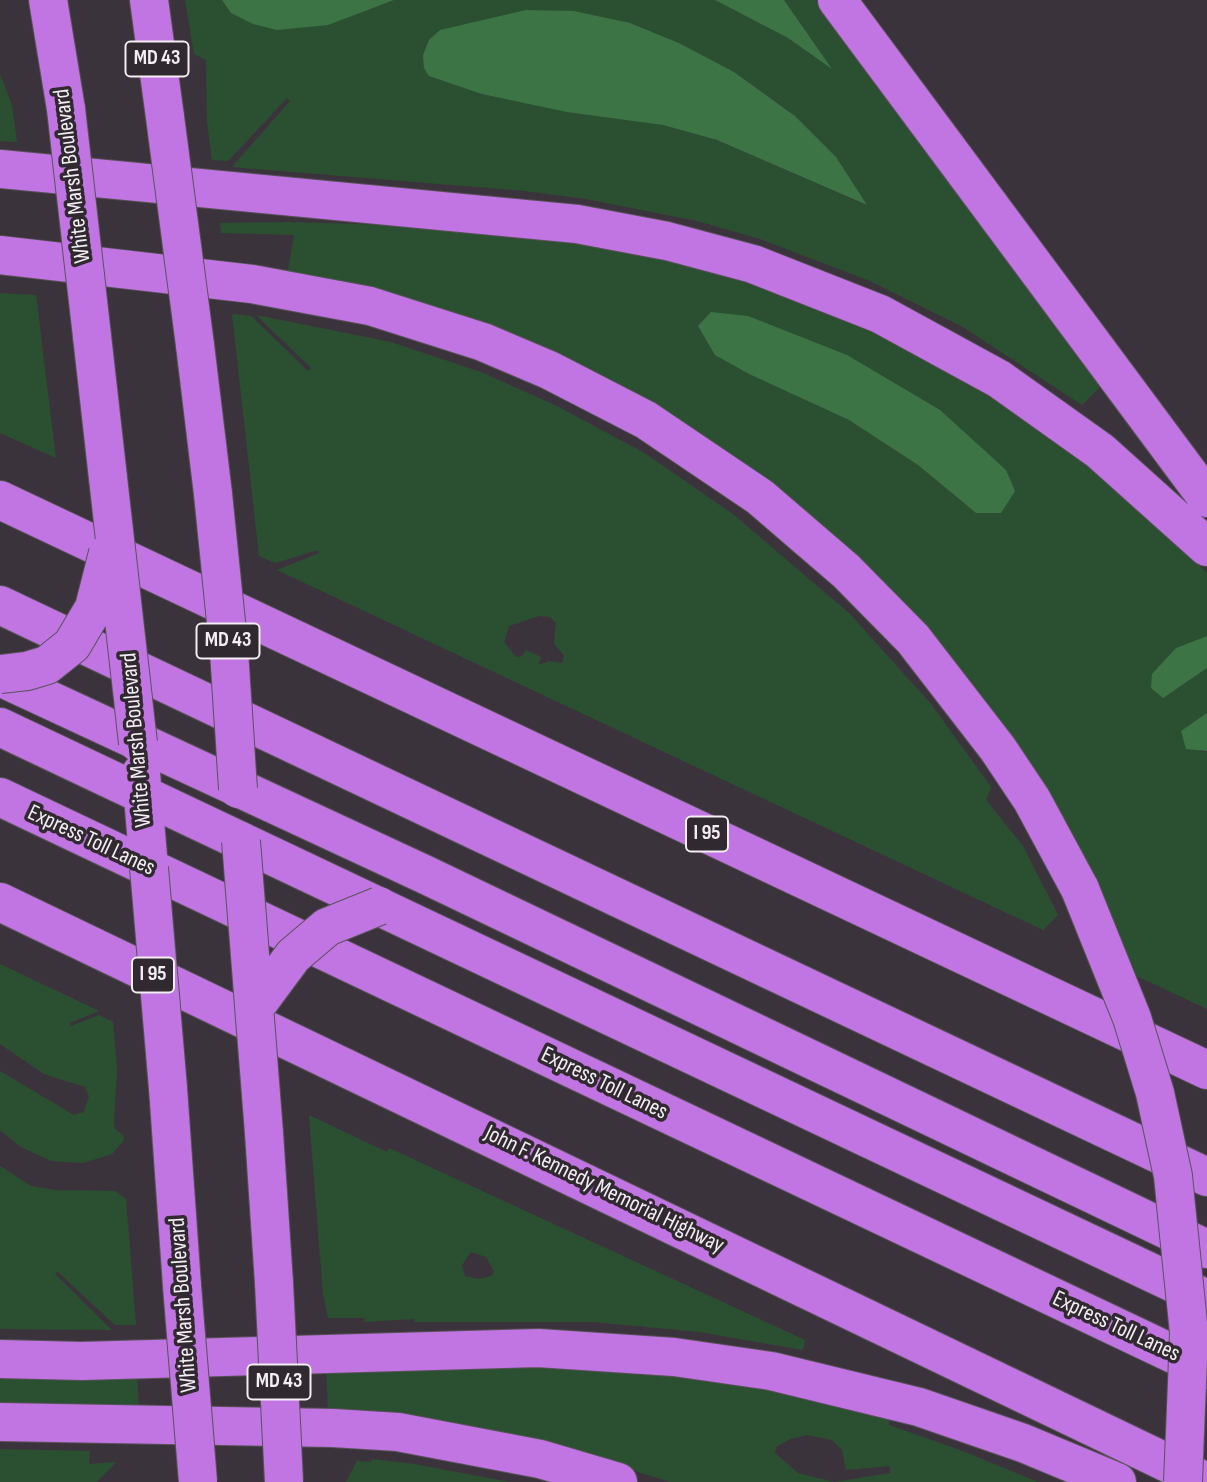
<!DOCTYPE html>
<html>
<head>
<meta charset="utf-8">
<style>
  body { margin:0 }
  canvas { display:block; background:#3b333b }
</style>
</head>
<body>
<canvas width="1207" height="1482"></canvas>
<script>
const context = document.querySelector('canvas').getContext('2d');
context.lineJoin = 'round';
function paint(path, color) {
  context.fillStyle = color;
  context.fill(path, 'evenodd');
}
function shape(rows) {
  const path = new Path2D();
  for (const r of rows) {
    path.moveTo(r[0], r[1]);
    for (let i = 2; i < r.length; i += 2) path.lineTo(r[i], r[i + 1]);
  }
  return path;
}
function trace(path, color, width, dash) {
  context.strokeStyle = color;
  context.lineWidth = width;
  context.lineCap = dash ? 'butt' : 'round';
  context.setLineDash(dash || []);
  context.stroke(path);
}
function drawText(font, color, halo, rows, align = 'center') {
  context.font = font + ' "Sofia Sans Condensed",sans-serif';
  context.lineWidth = 7;
  context.setLineDash([]);
  context.textBaseline = 'middle';
  context.strokeStyle = halo;
  context.fillStyle = color;
  for (const [text, x, y, turn = 0] of rows) {
    context.save();
    context.translate(x, y);
    context.rotate((+turn || 0) * Math.PI / 180);
    context.textAlign = isNaN(turn) ? turn : align;
    if (halo) context.strokeText(text, 0, 0);
    context.fillText(text, 0, 0);
    context.restore();
  }
}
paint(shape([
  [185,0,222,0,231,13,367,10,394,0,715,0,788,38,830,67,784,0,816,0,1102,385,1082,405,963,327,870,281,760,239,697,221,586,199,525,191,232,167,290,101,287,98,228,161,212,160,207,121,206,60,194,54],
  [630,23,679,43,734,72,795,116,836,157,866,205,717,140,663,125,618,118],
  [0,74,12,105,17,142,0,141],
  [294,222,415,226,601,244,733,276,847,317,980,387,1079,456,1158,523,1207,573,1207,636,1176,648,1163,697,1207,668,1207,713,1181,732,1201,752,1207,751,1207,1009,1137,976,1093,874,1030,764,991,707,943,646,855,555,358,285,288,271,294,235,221,233,220,223],
  [698,326,1001,513,976,513,918,465,849,420,749,374,716,355],
  [0,293,36,295,56,458,0,433],
  [232,314,251,316,308,371,311,368,256,315,391,342,481,372,559,407,646,454,734,515,849,613,931,704,991,787,986,800,1023,846,1058,915,1043,930,277,570,319,553,318,550,275,563,259,556],
  [539,616,550,617,556,623,554,643,564,656,562,663,549,661,538,665,541,657,526,650,522,656,516,657,504,642,509,626],
  [0,964,99,1011,70,1023,71,1026,99,1015,113,1022,117,1068,114,1121,115,1129,123,1135,124,1140,112,1154,83,1163,51,1161,21,1147,0,1130,0,1071,74,1115,84,1112,89,1096,85,1087,44,1074,0,1044],
  [309,1115,387,1152,389,1148,805,1340,803,1350,699,1332,593,1322,415,1322,414,1319,365,1322,364,1318,328,1318,323,1294],
  [471,1252,486,1257,494,1271,492,1276,478,1279,465,1276,462,1265],
  [0,1166,31,1186,55,1190,115,1191,126,1199,136,1325,115,1325,57,1271,55,1274,112,1330,0,1329],
  [387,1367,588,1367,761,1385,889,1417,889,1425,960,1450,1038,1482,834,1482,890,1473,890,1466,846,1470,842,1450,832,1440,807,1435,790,1439,776,1447,775,1453,798,1473,834,1482,670,1482,588,1456,328,1410,326,1368],
  [0,1376,137,1378,139,1409,0,1406],
  [0,1449,90,1451,89,1464,116,1462,97,1482,0,1482],
  [372,1459,414,1464,510,1482,346,1482,357,1461,371,1462]
]), '#2b5031');
paint(shape([
  [222,0,394,0,328,25,277,30,253,24,231,13],
  [715,0,784,0,832,69,788,38],
  [526,10,574,11,630,23,679,43,734,72,795,116,836,157,867,205,717,140,663,125,567,112,482,94,429,76,424,68,423,55,429,40,440,30],
  [711,312,748,316,847,355,940,410,1006,470,1015,491,1001,513,976,513,918,465,849,420,749,374,715,355,698,326],
  [1207,636,1207,668,1163,698,1151,688,1152,674,1176,648],
  [1207,713,1207,751,1186,749,1181,731]
]), '#3d7446');
const highway = shape([
  [48,0,66,109],
  [149,0,165,117],
  [837,0,1207,498],
  [0,169,577,224,667,241,753,264,880,314,999,379,1100,451,1207,547],
  [0,255,252,284,370,306,483,342,549,370,646,420,760,497,846,571,913,639,998,749,1032,800,1080,889],
  [92,336,108,478],
  [195,345,213,494],
  [0,500,1207,1070],
  [0,605,1207,1177],
  [0,677,426,875,1207,1249],
  [0,727,1207,1299],
  [141,773,149,868],
  [0,797,1207,1370],
  [0,902,1207,1482],
  [168,1088,182,1286],
  [264,1133,274,1283],
  [0,1359,82,1361,538,1348,674,1357,771,1371,919,1407,1023,1443,1117,1482],
  [0,1422,333,1428,398,1432,540,1459,618,1482]
]);
trace(highway, '#585258', 40);
trace(highway, '#c075e3', 38);
const highwayBridge = shape([
  [66,109,92,336],
  [165,117,195,345],
  [108,478,138,743],
  [213,494,229,651,238,789],
  [0,674,27,671,47,665,72,645,94,608,108,553],
  [241,841,264,1133],
  [149,868,168,1088],
  [1080,889,1132,1018,1155,1093,1173,1176,1189,1333,1183,1482],
  [256,1006,293,956,327,927,379,906],
  [274,1283,284,1482],
  [182,1286,198,1482]
]);
trace(highwayBridge, '#585258', 40, []);
trace(highwayBridge, '#c075e3', 38);
for (const [x, y, w] of [
  [157,59,63],
  [228,641,63],
  [707,834,42],
  [153,975,42],
  [279,1382,63]
]) {
  const box = new Path2D();
  box.roundRect(x - w / 2, y - 17.5, w, 35, 5);
  context.fillStyle = '#312930';
  context.fill(box);
  trace(box, '#f3eef3', 2);
}
drawText('bold 21px', '#f3eef3', null, [
  ["MD 43",157,59],
  ["MD 43",228,641],
  ["I 95",707,834],
  ["I 95",153,975],
  ["MD 43",279,1382]
]);
drawText('23px', '#f3eef3', '#312930', [
  ["White Marsh Boulevard",73,176,-97],
  ["White Marsh Boulevard",137,740,-95],
  ["Express Toll Lanes",91,841,25],
  ["Express Toll Lanes",604,1084,26],
  ["John F. Kennedy Memorial Highway",604,1190,26],
  ["White Marsh Boulevard",184,1305,-94],
  ["Express Toll Lanes",1116,1327,25]
]);
</script>
</body>
</html>
